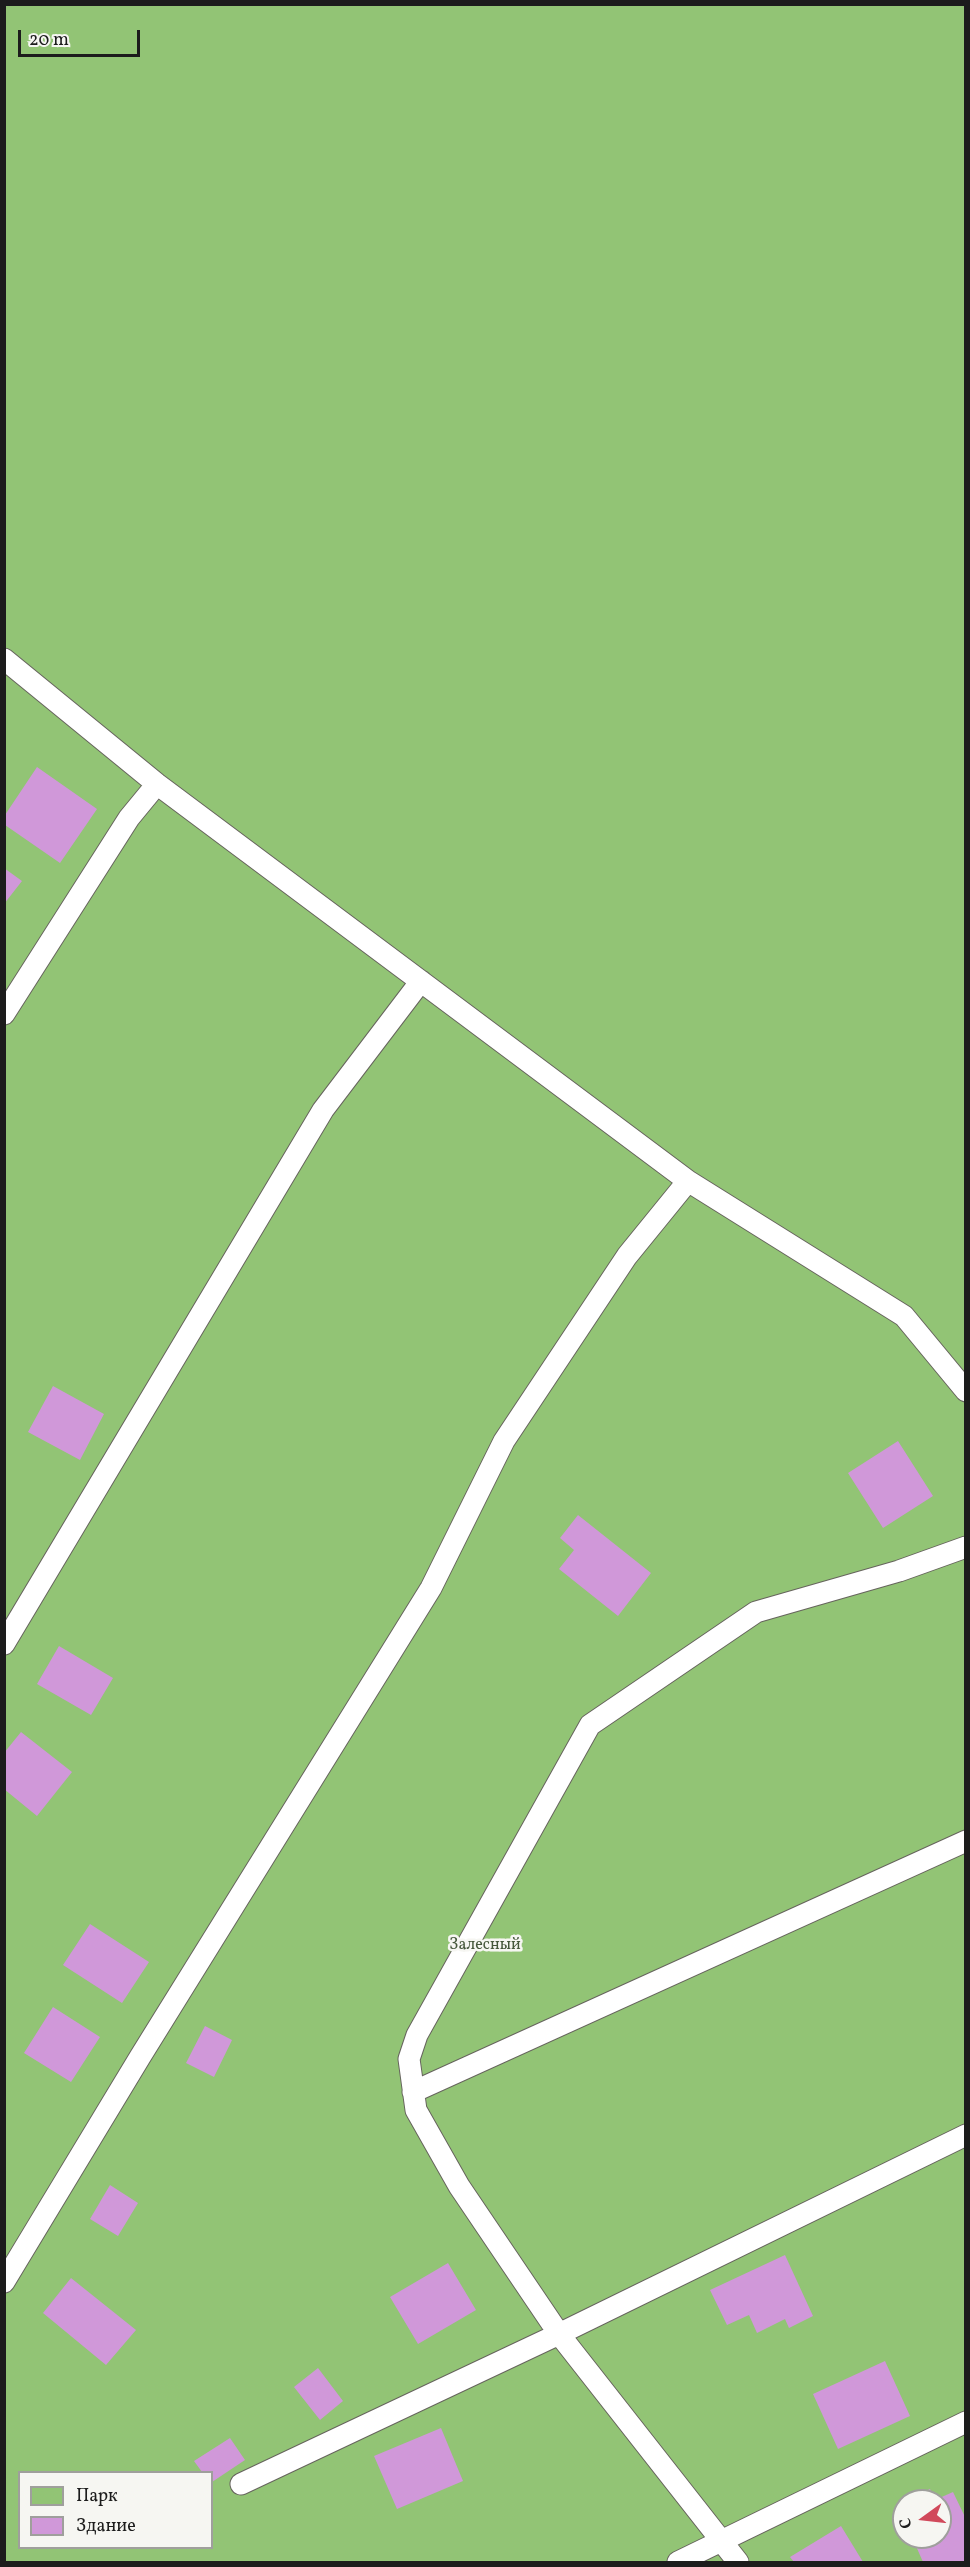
<!DOCTYPE html>
<html>
<head>
<meta charset="utf-8">
<style>
  body { margin:0 }
  #map { position:relative; width:970px; height:2567px; overflow:hidden; background:#f0ead5; font-family:Vollkorn,serif }
  canvas { display:block }
  .frame { position:absolute; inset:0; border:6px solid #1c1c1c; pointer-events:none }
  .legend { position:absolute; left:18px; top:2471px; width:195px; height:78px; box-sizing:border-box; background:#f6f6f2; border:2px solid #9f9f9c; margin:0; padding:8px 10px; list-style:none; font-size:18px; color:#1c1c1c }
  .legend li { display:flex; align-items:center; gap:12px; height:30px }
  .legend b { width:30px; border:2px solid #9f9f9c }
  .north { position:absolute; left:892px; top:2489px; width:60px; height:60px; box-sizing:border-box; background:#f6f6f2; border:2px solid #9f9f9c; border-radius:50%; rotate:255deg; font-size:16px; font-weight:700; line-height:24px; text-align:center; color:#1c1c1c }
  .north::after { content:''; display:block; margin:auto; width:21px; height:27px; background:#d1495b; clip-path:polygon(50% 0,100% 100%,50% 72%,0 100%) }
  .scale { position:absolute; left:18px; top:30px; width:122px; height:27px; box-sizing:border-box; border:3px solid #1c1c1c; border-top:0; padding-left:8px; font-size:18px; line-height:21px; white-space:nowrap; color:#1c1c1c; -webkit-text-stroke:4px #f6f6f2; paint-order:stroke }
</style>
</head>
<body>
<div id="map">
<canvas width="970" height="2567"></canvas>
<div class="frame"></div>
<ul class="legend">
<li><b style="height:16px;background:#92c475"></b>Парк</li>
<li><b style="height:16px;background:#d098d9"></b>Здание</li>
</ul>
<div class="north">С</div>
<div class="scale">20 m</div>
</div>
<script>
const context = document.querySelector('canvas').getContext('2d');
context.lineJoin = 'round';
function paint(path, color) {
  context.fillStyle = color;
  context.fill(path, 'evenodd');
}
function shape(rows) {
  const path = new Path2D();
  for (const r of rows) {
    path.moveTo(r[0], r[1]);
    for (let i = 2; i < r.length; i += 2) path.lineTo(r[i], r[i + 1]);
  }
  return path;
}
function trace(path, color, width, dash) {
  context.strokeStyle = color;
  context.lineWidth = width;
  context.lineCap = dash ? 'butt' : 'round';
  context.setLineDash(dash || []);
  context.stroke(path);
}
function drawText(font, color, halo, rows, align = 'center') {
  context.font = font + ' Vollkorn,serif';
  context.lineWidth = 5;
  context.setLineDash([]);
  context.textBaseline = 'middle';
  context.strokeStyle = halo;
  context.fillStyle = color;
  for (const [text, x, y, turn = 0] of rows) {
    context.save();
    context.translate(x, y);
    context.rotate((+turn || 0) * Math.PI / 180);
    context.textAlign = isNaN(turn) ? turn : align;
    if (halo) context.strokeText(text, 0, 0);
    context.fillText(text, 0, 0);
    context.restore();
  }
}
paint(shape([
  [5,5,965,5,965,2562,5,2562],
  [20,2472,212,2472,212,2548,20,2548],
  [904,2501,940,2501,940,2537,904,2537]
]), '#92c475');
paint(shape([
  [37,767,97,809,60,863,5,825,5,815],
  [4,868,22,881,4,904],
  [53,1386,104,1414,80,1460,28,1432],
  [898,1441,933,1496,883,1528,848,1473],
  [578,1515,651,1573,618,1616,559,1569,574,1550,560,1538],
  [59,1646,113,1678,91,1715,37,1684],
  [21,1732,72,1772,37,1816,4,1789,4,1753],
  [90,1924,149,1962,122,2003,63,1965],
  [53,2007,100,2037,71,2082,24,2053],
  [205,2026,232,2040,214,2077,186,2063],
  [110,2185,138,2203,118,2236,90,2219],
  [785,2255,813,2316,789,2328,785,2319,757,2333,749,2315,727,2325,710,2290],
  [448,2263,476,2310,418,2344,390,2297],
  [71,2278,136,2330,106,2365,43,2313],
  [885,2361,910,2416,838,2449,813,2394],
  [318,2368,343,2401,320,2420,294,2387],
  [441,2428,463,2481,397,2509,374,2456],
  [230,2438,245,2460,212,2482,212,2472,202,2472,194,2461],
  [930,2489,935,2500,953,2492,966,2519,966,2561,923,2562,912,2537,940,2537,940,2501,917,2501,915,2496],
  [841,2526,863,2562,794,2562,790,2557]
]), '#d098d9');
const service = shape([
  [4,659,157,784,688,1181,904,1316,966,1391],
  [4,1014,129,818,157,784],
  [4,1644,323,1110,421,981],
  [413,2092,966,1841],
  [4,2282,140,2057,431,1588,504,1441,627,1256,688,1181],
  [241,2484,559,2334,966,2135],
  [678,2562,966,2422],
  [738,2562,559,2334,459,2186,416,2110,409,2059,417,2035,590,1725,756,1612,899,1571,966,1547]
]);
trace(service, '#66645d', 23);
trace(service, '#fff', 21);
drawText('16px', '#45573b', '#f6f6f2', [
  ["Залесный",485,1946]
]);
</script>
</body>
</html>
